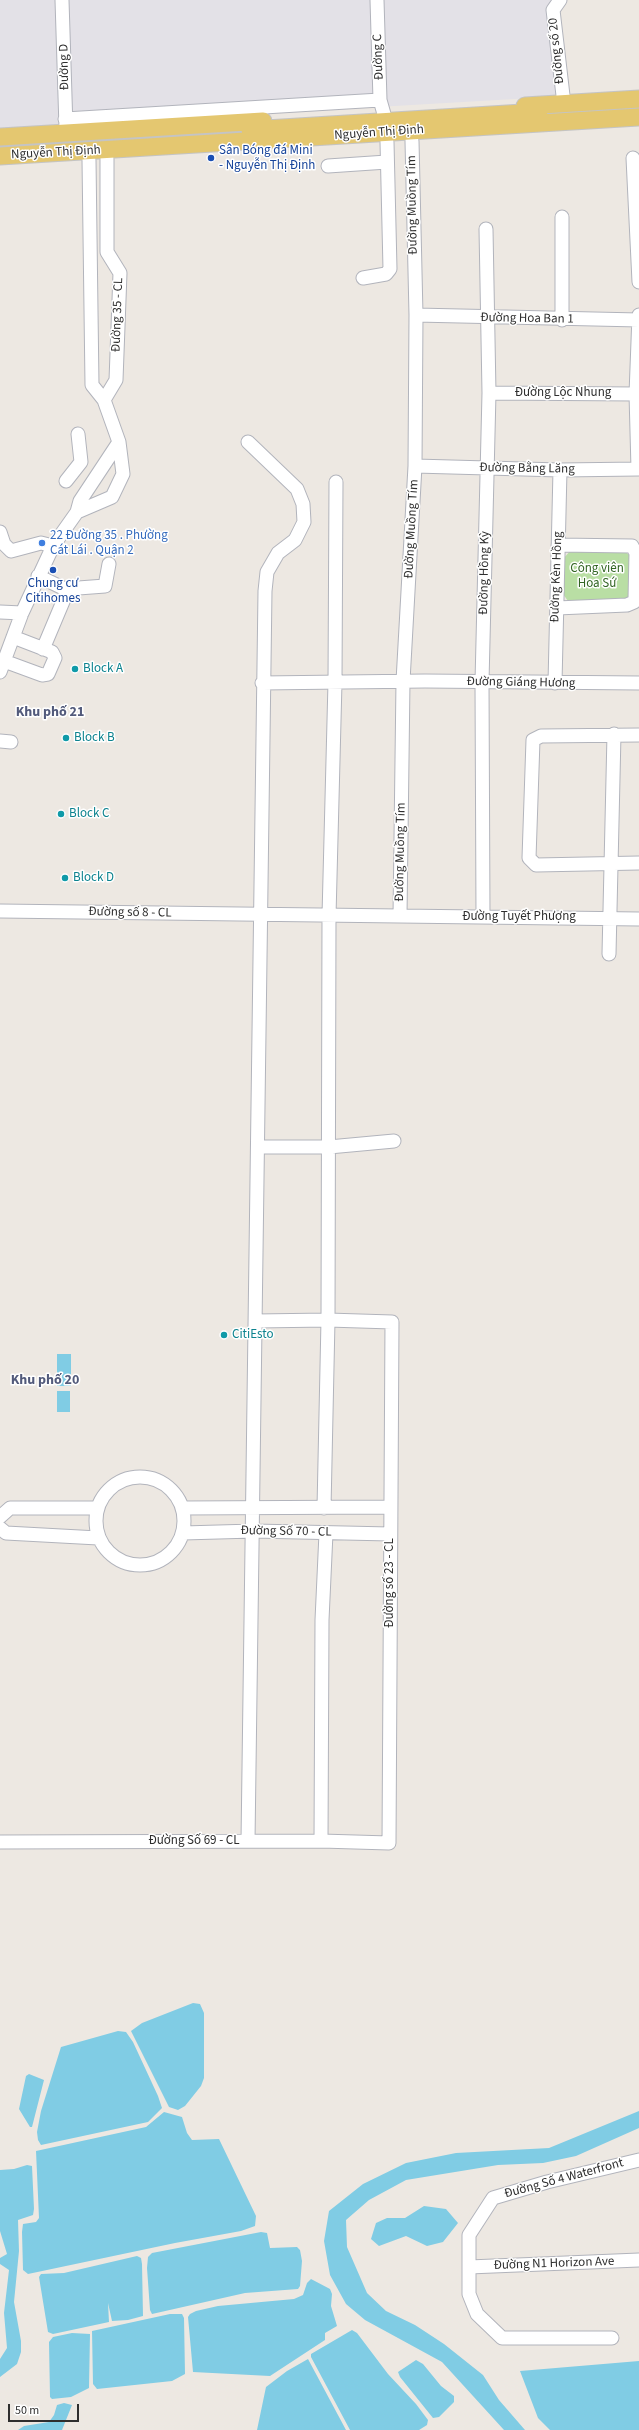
<!DOCTYPE html>
<html>
<head>
<meta charset="utf-8">
<style>
  body { margin:0 }
  #map { position:relative; width:639px; height:2430px; overflow:hidden; background:#ede8e2; font-family:"Source Sans 3",sans-serif }
  canvas { display:block }
  .scale { position:absolute; left:8px; top:2404px; width:71px; height:18px; box-sizing:border-box; border:2px solid #2e2e2e; border-top:0; padding-left:5px; font-size:12px; line-height:14px; white-space:nowrap; color:#2e2e2e; -webkit-text-stroke:3px #fff; paint-order:stroke }
</style>
</head>
<body>
<div id="map">
<canvas width="639" height="2430"></canvas>
<div class="scale">50 m</div>
</div>
<script>
const context = document.querySelector('canvas').getContext('2d');
context.lineJoin = 'round';
function paint(path, color) {
  context.fillStyle = color;
  context.fill(path, 'evenodd');
}
function shape(rows) {
  const path = new Path2D();
  for (const r of rows) {
    if (r.length === 3) {
      path.moveTo(r[0] + r[2], r[1]);
      path.arc(r[0], r[1], r[2], 0, 2 * Math.PI);
      continue;
    }
    path.moveTo(r[0], r[1]);
    for (let i = 2; i < r.length; i += 2) path.lineTo(r[i], r[i + 1]);
  }
  return path;
}
function trace(path, color, width, dash) {
  context.strokeStyle = color;
  context.lineWidth = width;
  context.lineCap = dash ? 'butt' : 'round';
  context.setLineDash(dash || []);
  context.stroke(path);
}
function drawText(font, color, halo, rows, align = 'center') {
  context.font = font + ' "Source Sans 3",sans-serif';
  context.lineWidth = 3;
  context.setLineDash([]);
  context.textBaseline = 'middle';
  context.strokeStyle = halo;
  context.fillStyle = color;
  for (const [text, x, y, turn = 0] of rows) {
    context.save();
    context.translate(x, y);
    context.rotate((+turn || 0) * Math.PI / 180);
    context.textAlign = isNaN(turn) ? turn : align;
    if (halo) context.strokeText(text, 0, 0);
    context.fillText(text, 0, 0);
    context.restore();
  }
}
paint(shape([
  [0,0,565,0,560,14,566,96,0,129]
]), '#e3e1e7');
paint(shape([
  [570,551,624,551,628,554,631,557,630,595,627,600,571,602,568,601,563,594,564,558]
]), '#b9dea4');
paint(shape([
  [57,1354,71,1354,71,1386,57,1386],
  [57,1391,70,1391,70,1412,57,1412],
  [193,2003,200,2004,204,2013,204,2078,201,2086,185,2106,178,2110,169,2107,131,2031,142,2023],
  [118,2031,126,2032,133,2042,158,2096,162,2108,148,2122,41,2145,38,2140,37,2132,41,2111,61,2047],
  [29,2074,44,2080,32,2127,30,2127,19,2109,26,2076],
  [639,2111,639,2128,576,2156,543,2163,498,2165,406,2180,369,2200,346,2220,347,2247,367,2293,386,2311,415,2325,444,2344,483,2375,499,2400,525,2430,504,2430,442,2362,365,2320,346,2304,330,2275,324,2241,329,2211,363,2184,406,2163,456,2153,549,2148],
  [164,2112,182,2117,187,2133,192,2140,219,2139,256,2216,255,2226,241,2231,175,2243,28,2274,23,2270,22,2232,23,2224,36,2222,39,2218,36,2151,146,2127],
  [27,2165,32,2166,34,2209,33,2215,18,2220,19,2251,14,2302,21,2341,21,2352,17,2364,0,2377,0,2359,7,2348,4,2313,9,2270,0,2264,0,2258,7,2254,0,2231,0,2170,14,2169],
  [424,2206,446,2209,458,2223,443,2242,427,2246,406,2236,379,2246,371,2239,376,2223,387,2218,405,2218],
  [261,2232,267,2233,270,2248,297,2247,300,2250,302,2261,300,2286,298,2289,245,2293,152,2314,150,2310,147,2268,148,2257,152,2253],
  [137,2256,141,2258,142,2264,143,2316,128,2320,112,2321,108,2303,109,2322,53,2334,48,2332,39,2277,41,2274,64,2273],
  [311,2279,330,2289,332,2294,331,2306,337,2326,325,2333,325,2340,270,2376,193,2372,188,2317,190,2314,196,2311,218,2306,294,2299,303,2295,307,2283],
  [170,2314,182,2314,184,2318,185,2374,172,2381,97,2389,93,2384,92,2331],
  [352,2330,357,2333,388,2374,416,2404,428,2420,427,2425,419,2430,350,2430,311,2357,311,2354],
  [72,2333,90,2334,89,2388,71,2397,52,2399,50,2397,49,2342,53,2337],
  [308,2359,346,2430,257,2430,266,2387,287,2371],
  [416,2360,423,2364,441,2386,454,2396,454,2402,439,2417,433,2418,400,2377,398,2372],
  [639,2361,639,2430,550,2430,538,2418,520,2371],
  [64,2403,72,2405,62,2430,18,2430,24,2426,49,2422,54,2415,57,2405]
]), '#80cce4');
const minor = shape([
  [62,0,66,128],
  [377,0,380,100,384,114],
  [560,0,553,10,564,104],
  [65,119,380,100],
  [633,158,639,282],
  [328,166,387,162],
  [562,217,562,320],
  [363,278,386,274,390,269,387,142],
  [416,315,639,320],
  [489,393,636,394],
  [104,400,116,380,120,273,107,252,107,159],
  [248,442,297,489,303,504,304,522,295,540,278,553,267,572,265,591,248,1841],
  [415,466,560,470,639,469],
  [638,469,636,394,639,315],
  [66,481,81,462,78,434],
  [77,512,112,497,123,474,119,442,104,400,92,385,89,160],
  [0,532,4,544,11,551,41,543,53,546],
  [38,576,65,589,67,592,43,649],
  [65,589,105,586,109,564],
  [557,608,627,605,634,602,635,599,636,553,632,546,558,545],
  [0,612,22,613],
  [4,661,42,675,48,674,55,658,52,652,13,637],
  [0,672,22,613,53,546,77,512,80,501,119,442],
  [262,683,425,681,639,683],
  [555,683,560,470],
  [639,735,541,736,533,740,529,858,536,865,639,863],
  [0,741,11,742],
  [0,911,639,919],
  [400,916,403,681,415,466,416,315,412,141],
  [483,917,482,682,489,393,486,229],
  [609,954,614,734],
  [259,1147,329,1147,394,1141],
  [140,1521,44],
  [182,1508,390,1507],
  [324,1508,328,1320,329,916,335,682,336,482],
  [0,1517,10,1508,97,1508],
  [0,1528,6,1533,98,1538],
  [183,1533,254,1531,390,1534],
  [321,1841,322,1620,326,1533],
  [0,1842,321,1841,389,1843,392,1322,328,1320,256,1321],
  [469,2267,639,2260],
  [612,2338,502,2338,477,2314,469,2294,469,2235,493,2198,547,2182,639,2160]
]);
const major = shape([
  [525,106,639,99],
  [250,130,539,112],
  [0,137,263,121],
  [0,156,639,117]
]);
trace(minor, '#b2b4bc', 15);
trace(major, '#c4c4c4', 19);
trace(minor, '#fff', 13);
trace(major, '#e4c770', 17);
for (const [x, y, r, color] of [
  [211,158,4,"#1a4fb4"],
  [42,543,4,"#3f7fe0"],
  [53,570,4,"#1a4fb4"],
  [75,669,4,"#0f9aa8"],
  [66,738,4,"#0f9aa8"],
  [61,814,4,"#0f9aa8"],
  [65,878,4,"#0f9aa8"],
  [224,1335,4,"#0f9aa8"]
]) {
  const dot = new Path2D();
  dot.arc(x, y, r, 0, 2 * Math.PI);
  context.fillStyle = color;
  context.fill(dot);
  trace(dot, '#fff', 1.5);
}
drawText('13px', '#2e2e2e', '#fff', [
  ["Đường số 20",557,51,-96],
  ["Đường C",379,57,-92],
  ["Đường D",65,67,-91],
  ["Nguyễn Thị Định",379,133,-4],
  ["Nguyễn Thị Định",56,153,-3],
  ["Đường Muồng Tím",413,205,-91],
  ["Đường 35 - CL",118,315,-88],
  ["Đường Hoa Ban 1",527,319,1],
  ["Đường Lộc Nhung",563,393],
  ["Đường Bằng Lăng",527,469,1],
  ["Đường Muồng Tím",412,529,-87],
  ["Đường Hồng Kỳ",485,573,-89],
  ["Đường Kèn Hồng",557,577,-88],
  ["Đường Giáng Hương",521,683,1],
  ["Đường Muồng Tím",401,852,-89],
  ["Đường số 8 - CL",130,913,1],
  ["Đường Tuyết Phượng",519,917],
  ["Đường Số 70 - CL",286,1532,1],
  ["Đường số 23 - CL",390,1583,-90],
  ["Đường Số 69 - CL",194,1841],
  ["Đường Số 4 Waterfront",564,2179,-15],
  ["Đường N1 Horizon Ave",554,2264,-2]
]);
drawText('13px', '#164399', '#fff', [
  ["Sân Bóng đá Mini",219,151],
  ["- Nguyễn Thị Định",219,166],
  ["Chung cư",53,584,"center"],
  ["Citihomes",53,599,"center"]
], 'left');
drawText('13px', '#366cbe', '#fff', [
  ["22 Đường 35 . Phường",50,536],
  ["Cát Lái . Quận 2",50,551]
], 'left');
drawText('13px', '#326523', '#fff', [
  ["Công viên",597,569],
  ["Hoa Sứ",597,584]
]);
drawText('13px', '#0d838f', '#fff', [
  ["Block A",83,669],
  ["Block B",74,738],
  ["Block C",69,814],
  ["Block D",73,878],
  ["CitiEsto",232,1335]
], 'left');
drawText('bold 14px', '#525a7b', '#fff', [
  ["Khu phố 21",50,713],
  ["Khu phố 20",45,1381]
]);
</script>
</body>
</html>
